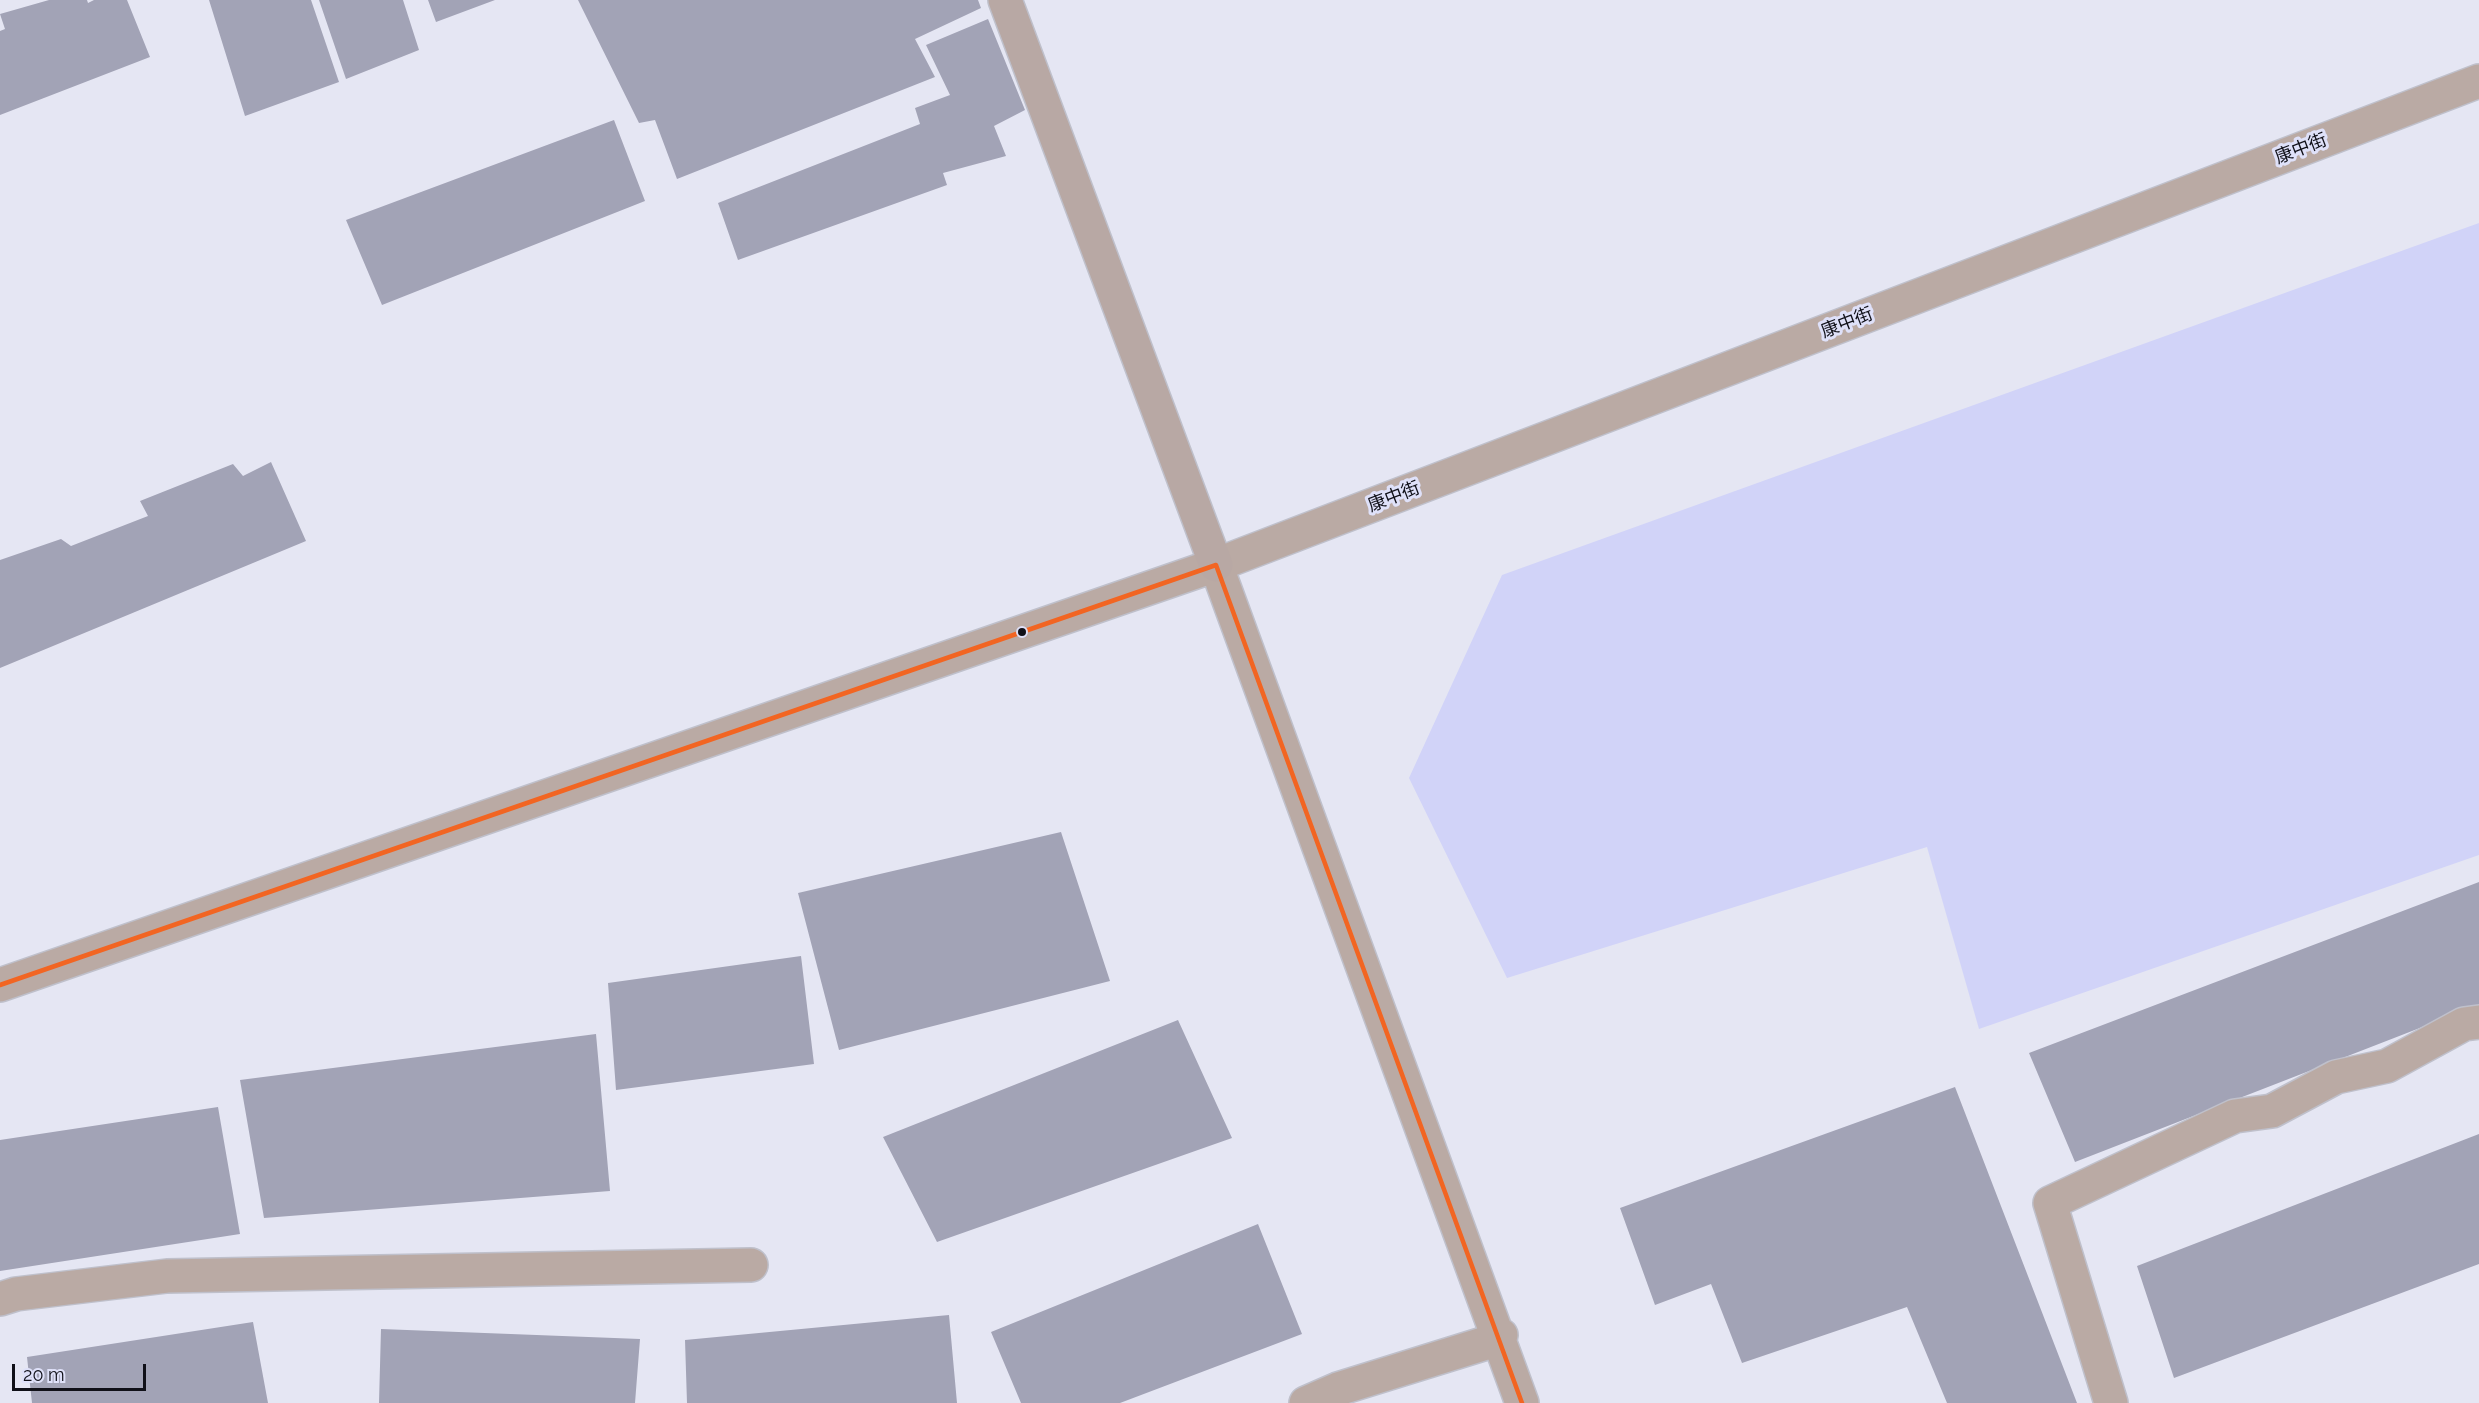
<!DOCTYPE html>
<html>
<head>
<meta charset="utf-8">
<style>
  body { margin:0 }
  #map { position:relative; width:2479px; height:1403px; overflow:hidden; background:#e5e6f3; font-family:Raleway,sans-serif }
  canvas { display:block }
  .scale { position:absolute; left:12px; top:1364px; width:134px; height:27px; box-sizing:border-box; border:3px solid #101018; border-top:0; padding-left:8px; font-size:18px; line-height:21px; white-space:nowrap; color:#101018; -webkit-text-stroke:4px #dfe1f9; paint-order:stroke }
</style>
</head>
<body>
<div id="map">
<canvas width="2479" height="1403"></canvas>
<div class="scale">20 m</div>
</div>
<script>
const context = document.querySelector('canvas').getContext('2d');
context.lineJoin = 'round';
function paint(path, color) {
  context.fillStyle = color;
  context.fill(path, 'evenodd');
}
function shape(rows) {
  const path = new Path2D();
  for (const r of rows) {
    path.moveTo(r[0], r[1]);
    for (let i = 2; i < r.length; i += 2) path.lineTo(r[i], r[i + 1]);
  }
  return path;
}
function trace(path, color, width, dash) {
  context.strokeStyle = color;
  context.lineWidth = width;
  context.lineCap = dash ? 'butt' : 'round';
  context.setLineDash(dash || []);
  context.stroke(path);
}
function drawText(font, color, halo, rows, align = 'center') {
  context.font = font + ' Raleway,"Noto Sans SC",sans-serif';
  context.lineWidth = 6;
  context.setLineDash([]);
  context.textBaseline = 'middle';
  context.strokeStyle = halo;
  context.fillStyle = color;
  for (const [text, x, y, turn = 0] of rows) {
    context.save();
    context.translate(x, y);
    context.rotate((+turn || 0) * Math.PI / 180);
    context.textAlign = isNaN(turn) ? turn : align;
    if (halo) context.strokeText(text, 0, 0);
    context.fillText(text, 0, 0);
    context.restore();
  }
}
paint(shape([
  [2479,223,2479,855,1979,1029,1927,847,1507,978,1409,778,1502,575]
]), '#d1d3f8');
paint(shape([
  [49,0,87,0,88,3,94,0,127,0,150,57,0,115,0,31,5,29,0,14],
  [209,0,311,0,339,82,245,116],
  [319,0,403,0,419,50,346,79],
  [428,0,495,0,436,22],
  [578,0,978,0,981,8,915,39,935,77,677,179,655,120,639,123],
  [988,19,1025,110,994,126,1006,156,943,173,947,185,738,260,718,203,920,124,915,108,950,95,926,45],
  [614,120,645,201,382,305,346,220],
  [271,462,306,541,0,668,0,560,61,539,71,546,148,516,140,501,233,464,243,476],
  [1061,832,1110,981,839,1050,798,893],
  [2479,882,2479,1005,2075,1162,2029,1053],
  [801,956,814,1064,616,1090,608,983],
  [1178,1020,1232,1138,937,1242,883,1137],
  [596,1034,610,1191,264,1218,240,1080],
  [1955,1087,2077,1403,1947,1403,1907,1307,1742,1363,1711,1284,1655,1305,1620,1208],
  [218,1107,240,1234,0,1271,0,1140],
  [2479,1134,2479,1264,2174,1378,2137,1266],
  [1258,1224,1302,1334,1120,1403,1021,1403,991,1332],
  [949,1315,957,1403,687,1403,685,1340],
  [253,1322,268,1403,32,1403,27,1357],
  [381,1329,640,1339,635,1403,379,1403]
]), '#a2a3b6');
const street = shape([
  [1216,565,1522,1403],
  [0,985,1216,565,2479,81],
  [0,1299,16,1294,167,1276,751,1265],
  [1306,1403,1338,1389,1499,1339,1501,1335],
  [2111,1403,2050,1203,2235,1116,2272,1111,2336,1077,2387,1066,2464,1024,2479,1022]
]);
const secondary = shape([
  [1005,0,1216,565]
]);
trace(street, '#bfc0cb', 36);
trace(secondary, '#bfc0cb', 36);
trace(street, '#baaaa4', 33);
trace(secondary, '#b8a8a4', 33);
trace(shape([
  [1216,565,1522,1403],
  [0,985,1216,565]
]), '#f26522', 4.5);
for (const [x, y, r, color] of [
  [1022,632,5,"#101018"]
]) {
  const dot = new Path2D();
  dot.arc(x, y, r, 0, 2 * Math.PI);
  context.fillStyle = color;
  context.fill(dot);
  trace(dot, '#dfe1f9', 2);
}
drawText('18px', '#101018', '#dfe1f9', [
  ["康中街",2301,149,-21],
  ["康中街",1847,323,-21],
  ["康中街",1394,497,-21]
]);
</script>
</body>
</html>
